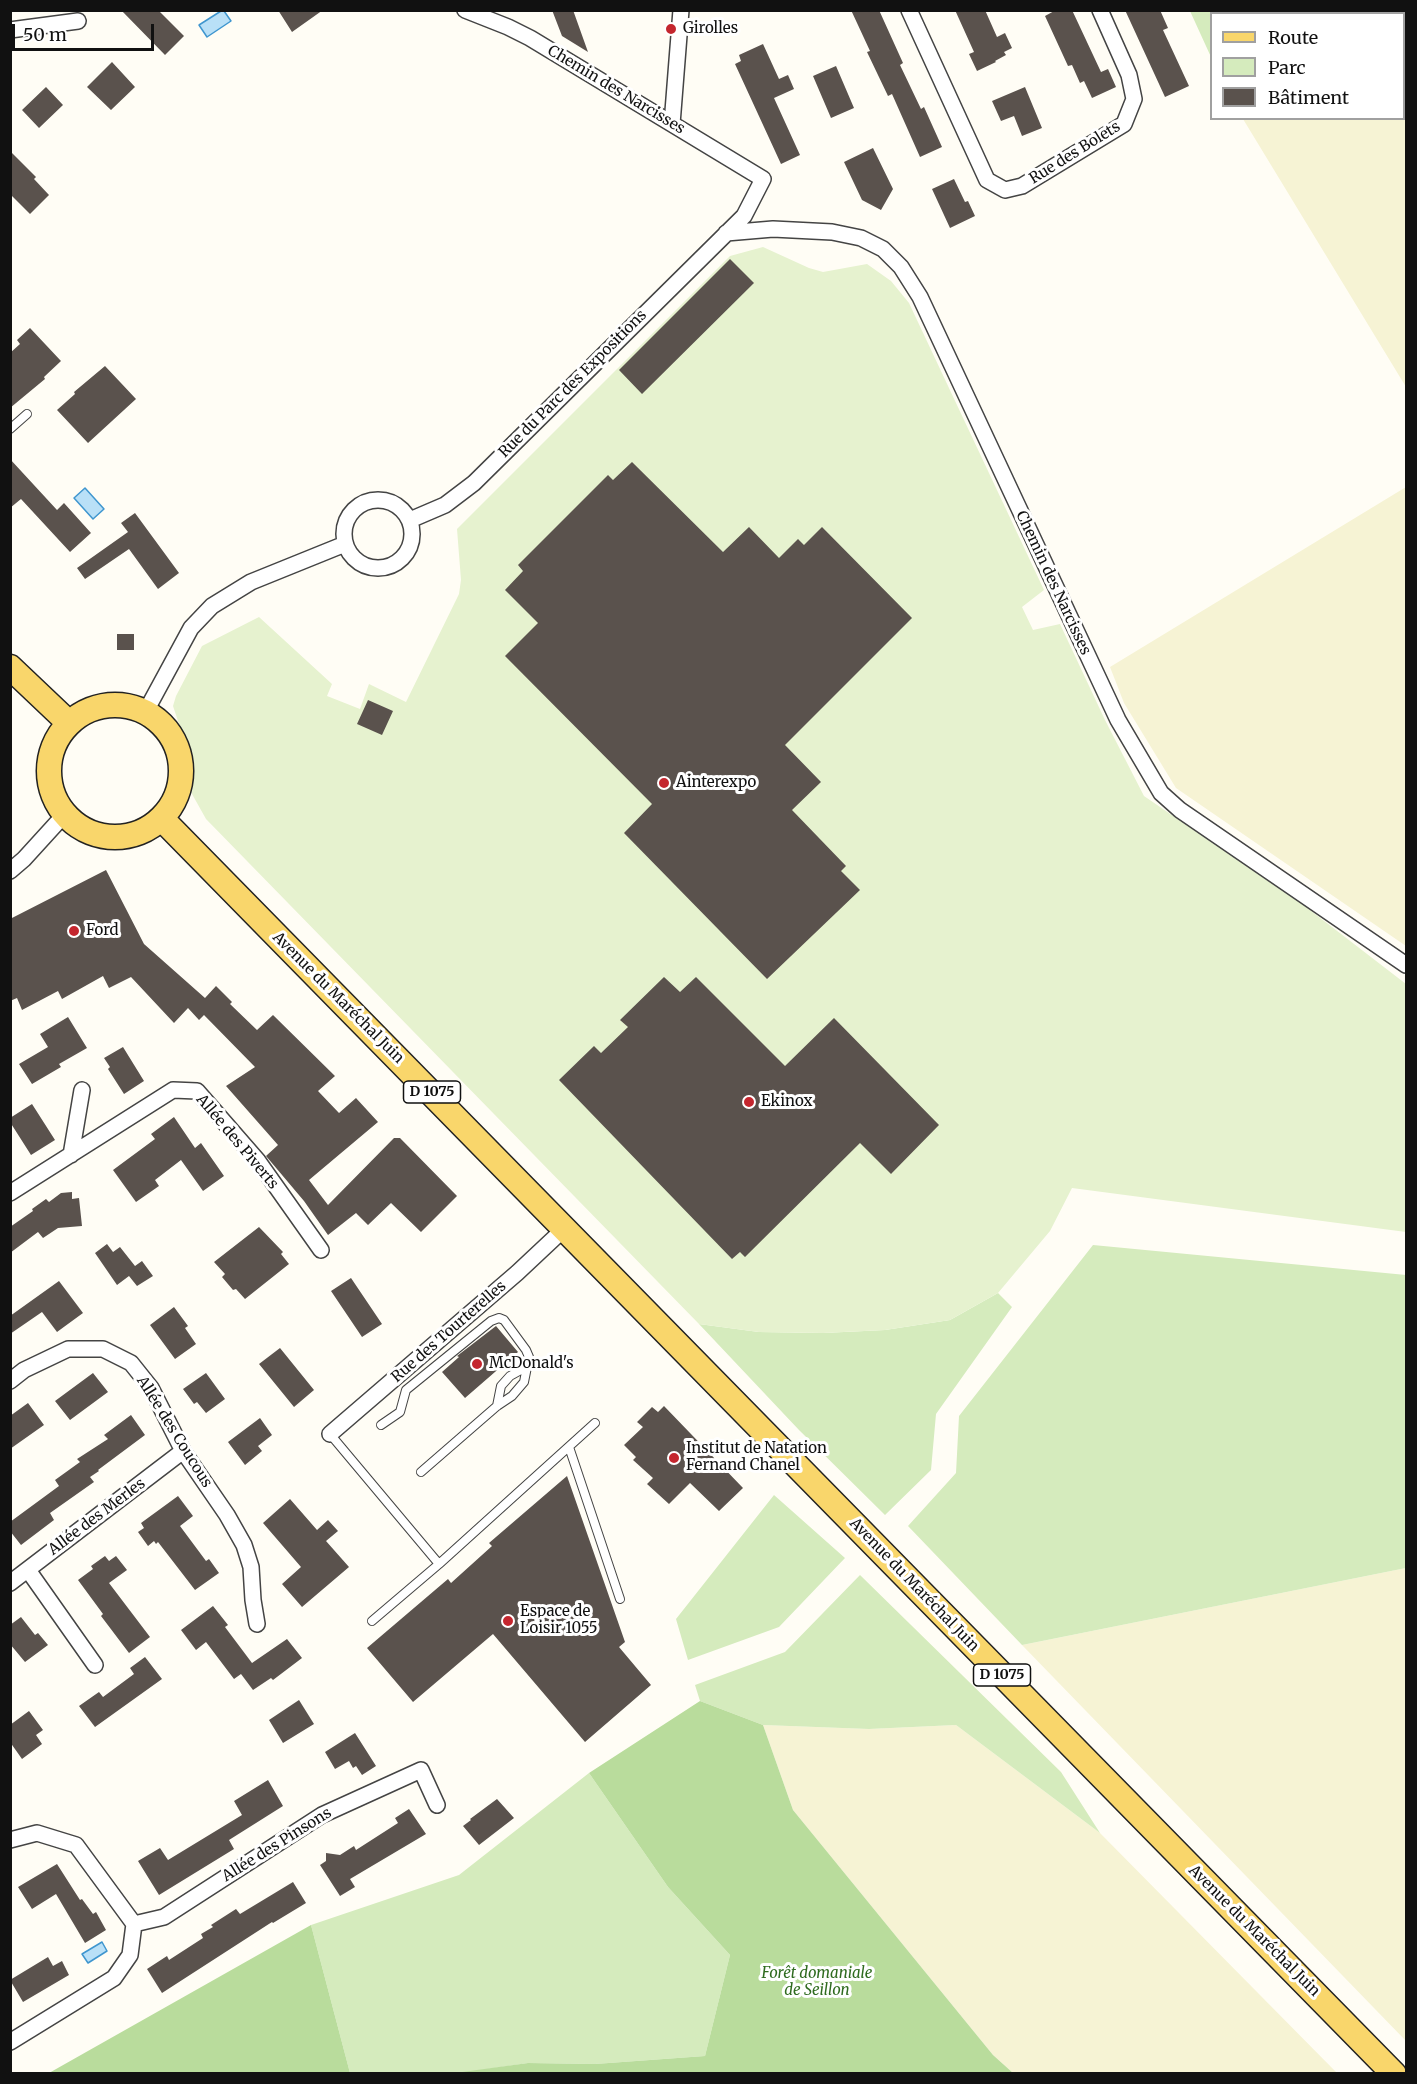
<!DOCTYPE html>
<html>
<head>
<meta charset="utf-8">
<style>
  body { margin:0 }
  #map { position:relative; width:1417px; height:2084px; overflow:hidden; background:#fffdf5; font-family:Merriweather,serif }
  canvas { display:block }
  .frame { position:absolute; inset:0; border:12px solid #111; pointer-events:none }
  .legend { position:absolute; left:1210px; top:12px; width:195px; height:108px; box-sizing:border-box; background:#fff; border:2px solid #a0a0a0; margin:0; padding:8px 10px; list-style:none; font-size:18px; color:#111 }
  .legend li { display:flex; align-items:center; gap:12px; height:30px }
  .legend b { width:30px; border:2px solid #a0a0a0 }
  .scale { position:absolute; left:12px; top:24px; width:142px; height:27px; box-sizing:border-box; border:3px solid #111; border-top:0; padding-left:8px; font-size:18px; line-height:21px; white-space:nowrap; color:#111; -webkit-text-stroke:4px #fff; paint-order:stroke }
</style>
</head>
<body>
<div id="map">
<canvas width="1417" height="2084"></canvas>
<div class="frame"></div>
<ul class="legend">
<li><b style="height:8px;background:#f9d66b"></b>Route</li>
<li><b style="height:16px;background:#d5ebbd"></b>Parc</li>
<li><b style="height:16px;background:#5a524d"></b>Bâtiment</li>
</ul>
<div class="scale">50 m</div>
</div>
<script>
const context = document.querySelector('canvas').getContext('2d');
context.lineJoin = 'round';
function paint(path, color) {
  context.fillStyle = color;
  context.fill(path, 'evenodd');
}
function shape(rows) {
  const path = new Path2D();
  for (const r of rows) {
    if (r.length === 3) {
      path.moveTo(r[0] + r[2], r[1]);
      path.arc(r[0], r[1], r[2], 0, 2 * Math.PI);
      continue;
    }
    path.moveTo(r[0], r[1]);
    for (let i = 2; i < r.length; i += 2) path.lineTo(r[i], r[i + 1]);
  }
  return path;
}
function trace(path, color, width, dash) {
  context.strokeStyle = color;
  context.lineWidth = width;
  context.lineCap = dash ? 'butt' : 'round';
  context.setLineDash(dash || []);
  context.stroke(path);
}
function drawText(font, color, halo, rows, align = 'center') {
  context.font = font + ' Merriweather,serif';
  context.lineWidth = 6;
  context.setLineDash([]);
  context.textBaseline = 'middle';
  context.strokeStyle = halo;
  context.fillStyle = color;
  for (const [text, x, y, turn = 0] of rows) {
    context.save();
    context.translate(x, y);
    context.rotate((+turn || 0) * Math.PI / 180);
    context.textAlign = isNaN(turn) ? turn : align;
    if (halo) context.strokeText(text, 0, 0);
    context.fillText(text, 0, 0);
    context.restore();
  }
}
paint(shape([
  [1340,10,1406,11,1406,387,1243,119,1404,118,1404,14,1335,13],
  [1406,487,1406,946,1176,788,1124,703,1110,667],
  [1406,1568,1406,2041,1022,1645],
  [763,1725,869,1729,956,1725,1100,1833,1337,2073,1013,2073,993,2055,793,1810]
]), '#f6f3d4');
paint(shape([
  [1190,11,1340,11,1335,14,1212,14,1211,57],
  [1093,1245,1406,1275,1406,1568,1022,1645,908,1526,956,1473,959,1416],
  [998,1293,1012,1307,936,1414,931,1470,885,1515,799,1430,699,1324,759,1332,823,1333,885,1330,950,1320],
  [774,1495,845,1558,779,1627,688,1660,676,1619],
  [860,1575,1061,1772,1100,1833,956,1725,869,1729,763,1725,700,1701,695,1685,785,1652],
  [589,1773,668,1887,730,1955,705,2056,595,2064,528,2063,455,2074,350,2073,311,1925,459,1875]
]), '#d5ebbd');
paint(shape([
  [700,1701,763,1725,793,1810,993,2055,1013,2073,455,2073,528,2063,595,2064,705,2056,730,1955,668,1887,589,1773],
  [311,1925,350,2073,49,2073]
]), '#b9dc9c');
paint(shape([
  [763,247,809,268,823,272,867,264,891,281,909,303,1044,590,1022,607,1033,630,1060,624,1105,720,1144,796,1306,907,1406,984,1406,1232,1072,1188,1050,1231,998,1293,950,1320,885,1330,823,1333,759,1332,699,1324,206,819,192,794,183,736,173,706,176,696,202,646,259,617,332,684,327,696,360,709,369,684,406,702,459,594,461,580,457,529,730,256]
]), '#e6f2cf');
const water = shape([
  [221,11,224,11,231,21,207,37,199,25,221,11],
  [85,488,104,509,93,519,74,498,85,488],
  [102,1942,107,1951,88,1963,82,1954,102,1942]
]);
paint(water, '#b9e0f7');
trace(water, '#3f96cf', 1.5);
paint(shape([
  [121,10,158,10,184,36,165,55],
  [278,10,323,10,292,32],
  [552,10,573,10,588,52,562,36],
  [851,10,879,10,903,63,900,65,921,109,924,107,942,147,920,157,892,94,888,96,867,52,870,51],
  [955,10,985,10,997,37,1005,33,1012,48,1004,52,1006,55,995,61,996,62,977,71,969,54,974,52],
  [1056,10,1072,10,1101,72,1108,69,1116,87,1092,98,1084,81,1080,83,1072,65,1068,66,1045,16],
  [1125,10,1160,10,1168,28,1163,30,1189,86,1165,97],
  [763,44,779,79,788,75,794,89,774,98,800,155,781,164,735,64,741,61,739,55],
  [112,62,135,87,111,110,87,87],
  [836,66,854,108,831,118,813,76],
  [46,87,63,105,39,128,22,110],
  [1025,87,1042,128,1022,136,1014,116,1001,121,992,101],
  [873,148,893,189,881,210,862,200,844,162],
  [10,151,36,177,34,179,49,195,30,214,10,194],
  [954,179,965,202,968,201,975,216,950,228,932,189],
  [730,259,754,283,642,394,619,370],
  [30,328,61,361,44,377,45,379,10,408,10,353,20,344,17,340],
  [105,366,136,399,88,443,57,410,75,394,74,392],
  [10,459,57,510,64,503,91,533,70,552,21,499,10,508],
  [632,462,723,552,749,527,779,558,798,539,804,545,822,527,912,618,785,745,821,782,792,810,846,866,841,871,860,890,767,979,624,833,652,804,505,656,538,623,505,590,523,571,518,565,608,475,613,480],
  [135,513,179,573,158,589,129,549,85,579,77,568,128,532,121,523],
  [117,634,134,634,134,650,117,650],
  [368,700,393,711,382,735,357,724],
  [106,870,144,944,205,998,216,986,232,1002,230,1004,257,1030,273,1015,335,1076,318,1091,339,1113,356,1098,378,1122,309,1180,328,1205,394,1138,400,1138,457,1196,421,1232,391,1203,368,1225,356,1213,328,1235,304,1201,266,1156,278,1145,226,1086,255,1067,204,1015,199,1020,188,1008,174,1023,131,977,109,988,103,976,62,999,58,991,22,1010,17,998,10,1001,10,919],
  [664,977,680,992,696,977,785,1066,834,1018,939,1125,891,1174,860,1143,745,1257,740,1252,732,1259,559,1080,594,1046,601,1053,628,1027,620,1020],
  [68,1017,87,1048,59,1064,61,1067,32,1084,19,1064,48,1047,40,1034],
  [123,1047,144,1081,124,1094,108,1069,110,1067,104,1058],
  [32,1104,55,1140,31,1155,10,1122,10,1118],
  [174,1117,195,1148,201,1143,224,1176,203,1191,181,1160,155,1180,159,1186,136,1202,113,1170,155,1139,151,1134],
  [72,1192,72,1199,79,1198,82,1226,58,1228,43,1238,38,1232,10,1253,10,1227,33,1211,32,1209,46,1199,49,1202,61,1193],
  [259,1227,283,1252,281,1254,289,1264,245,1299,236,1289,233,1290,222,1277,225,1274,214,1262],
  [107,1244,113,1252,120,1247,135,1266,142,1261,153,1276,137,1286,129,1276,117,1285,95,1253],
  [351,1278,382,1324,362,1337,331,1291],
  [59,1281,83,1313,57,1332,42,1312,10,1334,10,1316],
  [174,1307,188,1326,185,1328,196,1344,175,1359,150,1325],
  [496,1326,518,1352,465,1398,442,1372,459,1357,457,1356],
  [280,1348,314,1390,294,1407,259,1364],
  [93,1373,108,1392,70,1420,55,1401],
  [206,1373,225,1399,206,1413,197,1402,194,1404,183,1389],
  [28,1403,44,1425,10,1449,10,1416],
  [664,1406,743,1488,719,1511,690,1483,669,1504,647,1484,653,1478,633,1460,636,1457,624,1445,643,1427,637,1422,652,1407,658,1412],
  [131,1415,145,1435,98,1470,99,1471,90,1477,94,1482,50,1513,54,1520,21,1545,10,1531,10,1522,59,1486,55,1480,80,1462,77,1459,108,1439,104,1435],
  [260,1418,272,1435,258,1446,262,1451,245,1465,228,1442],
  [567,1476,625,1642,619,1647,651,1685,585,1742,493,1634,413,1702,367,1648,448,1579,451,1583,492,1546,489,1543],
  [178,1496,193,1516,180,1526,206,1561,209,1559,219,1573,195,1590,158,1542,156,1544,154,1541,148,1546,138,1532,144,1528,141,1523],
  [290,1499,317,1530,328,1520,338,1531,326,1541,349,1567,302,1607,282,1584,301,1567,263,1523],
  [105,1556,109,1561,116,1556,127,1570,109,1583,150,1637,129,1653,101,1616,103,1614,78,1580,93,1569,91,1566],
  [213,1606,228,1625,225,1627,252,1663,287,1639,302,1658,273,1680,271,1678,253,1690,241,1674,234,1679,206,1642,196,1650,181,1630],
  [21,1617,35,1635,38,1633,48,1645,25,1662,10,1644,10,1625],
  [145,1657,162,1679,95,1727,79,1706,99,1692,103,1697,134,1674,130,1668],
  [299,1700,314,1724,283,1743,269,1720],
  [29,1711,43,1730,36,1735,42,1744,22,1759,10,1742,10,1725],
  [355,1733,376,1766,362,1775,356,1766,353,1768,349,1761,335,1769,325,1752],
  [268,1780,283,1806,229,1840,234,1849,159,1895,138,1861,160,1848,168,1860,242,1815,234,1801],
  [497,1799,514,1818,479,1845,463,1826,471,1820,470,1819],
  [409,1809,426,1834,350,1879,355,1887,340,1896,320,1865,326,1861,326,1853,340,1855,354,1846,356,1850,398,1823,395,1818],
  [57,1864,80,1900,82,1899,93,1914,96,1912,106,1930,85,1943,56,1894,32,1909,18,1887],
  [293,1882,306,1903,273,1923,272,1922,162,1993,147,1969,167,1956,169,1960,203,1938,201,1934,213,1927,211,1925,236,1909,240,1914],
  [48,1957,53,1966,62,1961,69,1975,23,2002,10,1980]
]), '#5a524d');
const lane = shape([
  [10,429,27,414],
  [497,1406,501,1386,510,1376,528,1366],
  [381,1425,400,1412,406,1390,491,1321,499,1318,504,1320,526,1350,529,1357,524,1382,512,1396,497,1406,421,1472],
  [330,1434,439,1564,595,1423],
  [569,1447,620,1599],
  [372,1621,439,1564]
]);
const street = shape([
  [909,10,987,180,1005,190,1022,186,1124,124,1134,99,1129,75,1100,10],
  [10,30,78,21],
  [672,124,681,10],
  [726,233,773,229,832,232,861,238,883,249,901,267,920,297,1118,720,1161,793,1180,810,1406,965],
  [378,534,34],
  [410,520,445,505,474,483,744,216,763,179,530,38,508,27,465,10],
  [146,711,191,628,212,606,251,582,345,544],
  [10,871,24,859,65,814],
  [71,1155,82,1090],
  [10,1193,173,1090,197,1091,258,1161,321,1250],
  [10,1381,24,1370,68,1349,103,1349,131,1363,151,1388,183,1451,227,1515,244,1545,251,1567,253,1600,257,1624],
  [330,1434,517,1273,565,1228],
  [28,1570,95,1665],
  [10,1583,183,1451],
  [10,1840,37,1833,76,1845,134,1924,130,1955,114,1978,10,2042],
  [134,1924,164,1917,322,1815,421,1770,437,1805]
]);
const primary = shape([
  [10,667,69,723],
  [115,771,66],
  [162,819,1394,2074]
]);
trace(lane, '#444', 10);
trace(street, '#444', 18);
trace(primary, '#222', 27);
trace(lane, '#fff', 8);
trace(street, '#fff', 15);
trace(primary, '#f9d66b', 24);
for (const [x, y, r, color] of [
  [671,29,6,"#c4262e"],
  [664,783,6,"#c4262e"],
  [74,931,6,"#c4262e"],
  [749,1102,6,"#c4262e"],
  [477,1364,6,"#c4262e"],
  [674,1458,6,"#c4262e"],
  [508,1621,6,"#c4262e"]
]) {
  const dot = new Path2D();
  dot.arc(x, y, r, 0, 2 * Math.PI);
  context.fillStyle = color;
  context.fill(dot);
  trace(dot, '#fff', 2);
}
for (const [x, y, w] of [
  [432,1092,57],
  [1002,1675,57]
]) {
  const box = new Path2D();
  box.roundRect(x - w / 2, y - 11, w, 22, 4.5);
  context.fillStyle = '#fff';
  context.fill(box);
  trace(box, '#111', 1.5);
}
drawText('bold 14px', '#111', null, [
  ["D 1075",432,1092],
  ["D 1075",1002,1675]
]);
drawText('15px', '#111', '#fff', [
  ["Girolles",683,29],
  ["Ainterexpo",676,783],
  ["Ford",86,931],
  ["Ekinox",761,1102],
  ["McDonald's",489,1364],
  ["Institut de Natation",686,1449],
  ["Fernand Chanel",686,1466],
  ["Espace de",520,1612],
  ["Loisir 1055",520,1629]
], 'left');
drawText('15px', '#111', '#fff', [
  ["Chemin des Narcisses",616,90,31],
  ["Rue des Bolets",1075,153,-32],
  ["Rue du Parc des Expositions",573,384,-45],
  ["Chemin des Narcisses",1053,583,65],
  ["Avenue du Maréchal Juin",338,998,45],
  ["Allée des Piverts",237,1142,50],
  ["Rue des Tourterelles",449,1332,-41],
  ["Allée des Coucous",174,1432,58],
  ["Allée des Merles",97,1517,-37],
  ["Avenue du Maréchal Juin",914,1585,46],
  ["Allée des Pinsons",277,1845,-32],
  ["Avenue du Maréchal Juin",1254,1931,45]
]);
drawText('italic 15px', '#2f6b1f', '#fff', [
  ["Forêt domaniale",817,1974],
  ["de Seillon",817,1991]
]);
</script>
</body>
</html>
